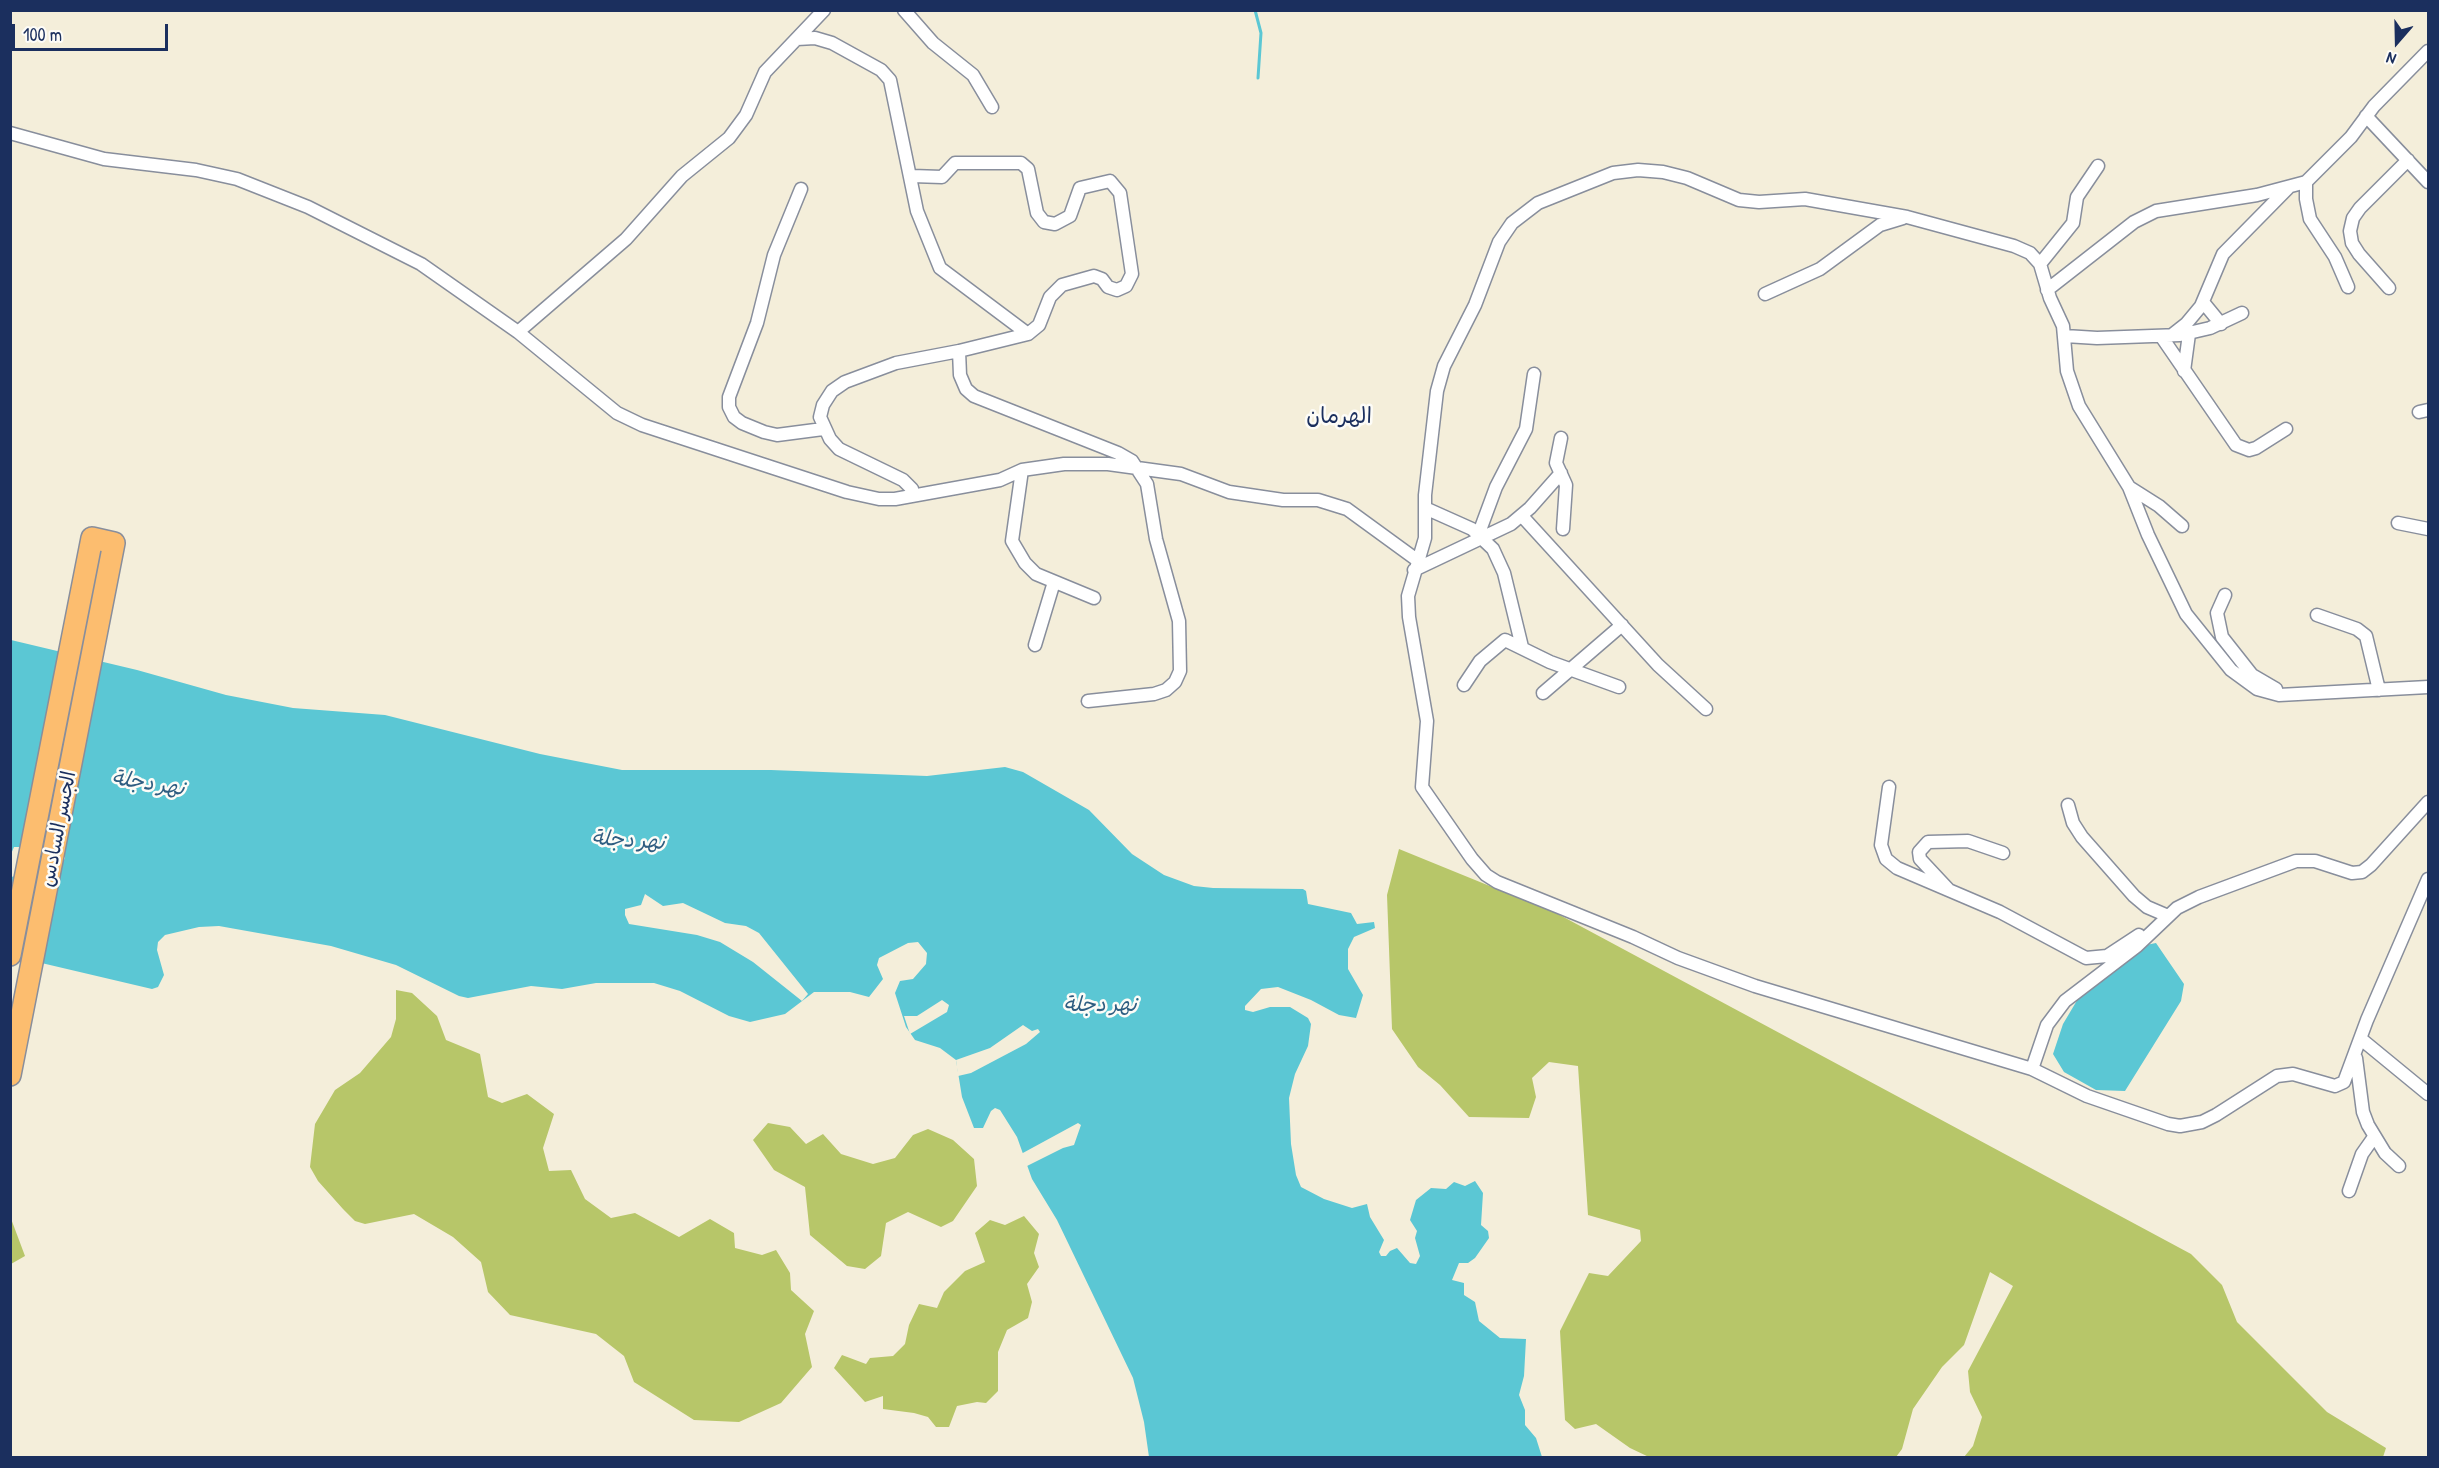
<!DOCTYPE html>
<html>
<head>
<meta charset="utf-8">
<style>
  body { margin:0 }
  #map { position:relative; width:2439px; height:1468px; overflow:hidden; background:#f4eeda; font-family:"Patrick Hand",sans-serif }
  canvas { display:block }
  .frame { position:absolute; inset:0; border:12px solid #1b2f5e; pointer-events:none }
  .north { position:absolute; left:2367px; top:12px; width:60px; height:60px; -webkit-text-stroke:4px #fdfcf7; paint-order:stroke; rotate:200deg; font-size:16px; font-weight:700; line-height:24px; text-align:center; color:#1b2f5e }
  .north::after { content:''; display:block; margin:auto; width:21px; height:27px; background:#1b2f5e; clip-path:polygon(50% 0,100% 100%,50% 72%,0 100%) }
  .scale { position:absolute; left:12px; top:24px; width:156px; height:27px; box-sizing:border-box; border:3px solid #1b2f5e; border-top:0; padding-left:8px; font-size:18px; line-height:21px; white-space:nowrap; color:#1b2f5e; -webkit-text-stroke:4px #fdfcf7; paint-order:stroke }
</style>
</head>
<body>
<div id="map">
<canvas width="2439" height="1468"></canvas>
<div class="frame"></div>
<div class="north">N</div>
<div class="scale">100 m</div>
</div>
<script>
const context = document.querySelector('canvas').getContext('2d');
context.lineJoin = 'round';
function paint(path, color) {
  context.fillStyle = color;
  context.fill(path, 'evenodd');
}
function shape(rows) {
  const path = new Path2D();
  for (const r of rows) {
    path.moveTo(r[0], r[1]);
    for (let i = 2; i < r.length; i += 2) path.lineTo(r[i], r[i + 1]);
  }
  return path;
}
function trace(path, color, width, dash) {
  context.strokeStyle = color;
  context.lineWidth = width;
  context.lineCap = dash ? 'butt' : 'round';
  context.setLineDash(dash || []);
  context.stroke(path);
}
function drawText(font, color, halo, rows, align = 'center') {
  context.font = font + ' "Patrick Hand","Playpen Sans Arabic",sans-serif';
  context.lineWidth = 5;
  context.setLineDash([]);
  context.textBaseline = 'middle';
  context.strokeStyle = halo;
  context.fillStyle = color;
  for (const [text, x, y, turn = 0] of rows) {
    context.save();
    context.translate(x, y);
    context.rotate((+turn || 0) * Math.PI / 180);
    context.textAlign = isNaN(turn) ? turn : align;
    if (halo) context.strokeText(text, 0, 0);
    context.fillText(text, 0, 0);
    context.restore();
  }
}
paint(shape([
  [1399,849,1556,913,2191,1254,2222,1285,2237,1322,2327,1412,2386,1448,2383,1457,1964,1457,1973,1446,1982,1417,1970,1392,1968,1371,2013,1286,1990,1272,1964,1345,1942,1367,1913,1409,1902,1449,1896,1457,1649,1457,1630,1448,1596,1424,1575,1429,1565,1420,1560,1331,1589,1273,1608,1276,1641,1241,1640,1230,1588,1215,1578,1066,1549,1062,1532,1078,1536,1097,1529,1118,1469,1117,1440,1085,1418,1067,1392,1029,1387,895],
  [396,990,412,993,437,1016,446,1040,480,1054,488,1097,502,1103,527,1094,554,1114,543,1148,549,1171,571,1170,585,1199,611,1218,635,1213,679,1237,710,1219,734,1233,735,1248,762,1255,776,1250,790,1273,791,1290,814,1311,805,1334,812,1367,781,1403,739,1422,694,1420,634,1382,624,1356,596,1334,510,1315,488,1292,481,1262,453,1237,414,1214,365,1224,355,1221,343,1209,318,1181,310,1167,315,1124,335,1090,360,1073,391,1037,396,1019],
  [768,1123,790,1127,806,1144,823,1134,841,1154,873,1164,895,1158,913,1135,928,1129,953,1140,974,1159,977,1186,953,1221,941,1227,908,1212,886,1223,881,1256,865,1269,847,1266,810,1235,805,1187,774,1170,753,1140],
  [10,1216,25,1256,11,1264,10,1264],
  [1024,1216,1039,1234,1034,1253,1039,1267,1027,1284,1032,1302,1028,1318,1007,1330,998,1352,998,1391,986,1403,977,1402,957,1406,949,1427,936,1427,928,1417,914,1413,883,1409,883,1396,865,1402,834,1368,842,1355,866,1364,870,1358,893,1356,905,1344,909,1325,919,1304,937,1308,944,1292,965,1271,985,1262,975,1233,990,1220,1005,1225]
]), '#b7c669');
paint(shape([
  [11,640,137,670,226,695,293,708,385,715,540,754,622,770,771,770,927,776,1005,767,1023,772,1089,810,1132,854,1164,875,1194,886,1213,888,1303,889,1306,891,1308,904,1351,913,1357,924,1374,922,1375,928,1354,937,1348,949,1348,969,1363,995,1356,1018,1339,1015,1311,1000,1278,987,1261,989,1245,1006,1245,1010,1253,1012,1270,1007,1290,1007,1308,1018,1311,1024,1308,1046,1295,1074,1289,1098,1291,1144,1296,1175,1301,1187,1324,1199,1352,1208,1367,1204,1370,1217,1384,1240,1379,1252,1381,1256,1386,1256,1390,1251,1397,1248,1410,1263,1416,1264,1420,1256,1415,1238,1417,1231,1410,1220,1416,1200,1431,1188,1446,1189,1454,1182,1465,1186,1475,1181,1483,1193,1481,1225,1488,1231,1489,1238,1475,1258,1468,1263,1459,1263,1452,1280,1464,1283,1464,1295,1475,1302,1479,1321,1500,1338,1526,1339,1524,1376,1519,1395,1525,1410,1525,1425,1536,1438,1542,1457,1149,1457,1144,1422,1133,1378,1057,1220,1032,1179,1017,1137,1000,1110,995,1108,991,1111,983,1128,974,1128,962,1097,956,1060,940,1048,915,1040,906,1027,895,993,900,981,913,979,926,964,927,953,918,942,908,943,879,958,877,965,883,979,869,997,850,992,814,992,785,1014,750,1022,729,1016,680,991,654,983,596,983,562,989,531,986,468,998,459,996,396,965,331,946,219,926,199,927,165,935,158,942,157,950,164,975,158,987,152,989,33,961,20,955,22,930,29,928,34,899,11,904,11,877,34,872,45,877,56,876,65,858,61,845,47,840,32,847,14,847,11,854],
  [2156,943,2184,984,2181,1001,2125,1091,2096,1090,2064,1072,2053,1054,2063,1024,2082,992,2141,946]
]), '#5bc7d4');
paint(shape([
  [645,894,663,906,683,903,725,923,746,926,759,933,808,994,802,1001,753,962,720,942,697,935,629,924,625,915,625,909,641,905],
  [942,1000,949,1005,947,1012,910,1034,904,1016,917,1016],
  [1023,1025,1032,1031,1038,1029,1040,1032,1026,1044,971,1073,958,1076,956,1060,990,1048],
  [1078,1123,1081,1125,1074,1145,1063,1148,1025,1167,1021,1154]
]), '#f4eeda');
trace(shape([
  [1255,10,1261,33,1258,78]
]), '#5bc7d4', 3);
const minor = shape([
  [904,10,933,43,973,75,992,107],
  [797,39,815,38,832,43,881,70,890,80,917,211,940,268,1028,334],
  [2366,116,2428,182],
  [10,133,104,159,196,170,237,179,308,207,421,264,518,332,617,413,642,425,847,492,879,499,895,499,1000,480,1022,470,1064,464,1108,464,1181,474,1229,492,1283,500,1318,500,1347,509,1417,560],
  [2306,182,2306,199,2310,219,2335,257,2348,287],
  [801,189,774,255,757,323,729,397,729,407,734,417,742,423,764,432,777,435,823,429],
  [2040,264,2073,223,2077,197,2098,166],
  [2389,288,2359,254,2352,243,2350,231,2353,218,2360,208,2408,160],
  [2047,290,2134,222,2156,211,2257,195,2306,182,2351,137,2374,106,2428,51],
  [1765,294,1820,269,1880,225,1903,218],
  [2203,302,2221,324],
  [518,332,626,239,682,176,729,138,746,115,765,72,824,10],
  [2172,335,2186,324,2201,306,2223,254,2288,188],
  [2065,336,2097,338,2180,335,2210,328,2242,313],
  [2161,336,2236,445,2249,450,2256,448,2286,429],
  [959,351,960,375,966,389,974,396,1118,453,1132,461,1147,484,1156,539,1179,621,1180,671,1175,682,1166,690,1154,694,1088,701],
  [2184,371,2189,334],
  [2419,412,2428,410],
  [1561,438,1556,463,1566,485,1563,529],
  [1022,470,1012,541,1025,563,1036,574,1094,598],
  [2129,487,2159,506,2182,526],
  [910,496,912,489,903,480,839,449,830,439,820,417,823,405,832,391,845,382,896,363,959,351,1028,334,1039,325,1050,297,1062,285,1094,276,1102,279,1108,287,1117,290,1126,286,1132,274,1120,193,1110,181,1080,188,1070,216,1055,224,1044,222,1037,213,1028,169,1021,163,955,163,942,177,912,176],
  [1425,508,1472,529,1493,549,1504,573,1522,647],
  [1522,516,1658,665,1706,709],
  [2398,523,2428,529],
  [1479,533,1496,487,1526,429,1534,374],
  [1414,570,1511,524,1530,508,1561,473],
  [2225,595,2217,613,2222,637,2252,675,2276,689],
  [2317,615,2357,629,2366,636,2379,690],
  [1035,645,1054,582],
  [1464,685,1480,661,1505,640,1550,662,1619,687],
  [2428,687,2279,695,2257,689,2231,670,2186,614,2148,535,2129,487,2079,406,2067,371,2063,326,2050,298,2040,264,2030,253,2014,246,1907,217,1805,199,1759,202,1739,200,1687,178,1663,172,1638,170,1613,173,1538,203,1512,223,1499,242,1475,305,1444,366,1437,391,1425,495,1425,538,1408,596,1409,617,1427,721,1422,787,1472,859,1486,875,1497,882,1633,937,1678,958,1755,986,2032,1069,2087,1096,2168,1124,2180,1126,2202,1122,2216,1115,2277,1076,2293,1074,2335,1086,2344,1082,2367,1020,2428,879],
  [1543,693,1622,625],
  [1889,787,1881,845,1886,859,1897,868,2000,912,2086,958,2107,956,2139,935],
  [2068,805,2073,823,2082,837,2134,896,2147,907,2168,916],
  [1949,890,1920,859,1919,852,1928,842,1968,841,2003,853],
  [2361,1039,2428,1094],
  [2356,1058,2363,1112,2368,1125,2385,1153,2399,1166],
  [2032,1069,2047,1025,2065,1001,2137,946,2177,908,2199,897,2296,861,2315,861,2352,873,2362,872,2371,865,2428,802],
  [2349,1191,2362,1154,2374,1137]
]);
const motorway = shape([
  [10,955,92,538,114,543,10,1075]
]);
trace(minor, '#888e9c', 15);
trace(motorway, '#888e9c', 24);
trace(minor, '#fff', 12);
trace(motorway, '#fcbd6f', 21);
drawText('20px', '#1b2f5e', '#fdfcf7', [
  ["الجسر السادس",59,829,-79]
]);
drawText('italic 21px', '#2e5d81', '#fdfcf7', [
  ["نهر دجلة",148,784,9],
  ["نهر دجلة",628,841,4],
  ["نهر دجلة",1100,1005]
]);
drawText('22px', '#1b2f5e', '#fdfcf7', [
  ["الهرمان",1339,417]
]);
</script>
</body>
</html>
